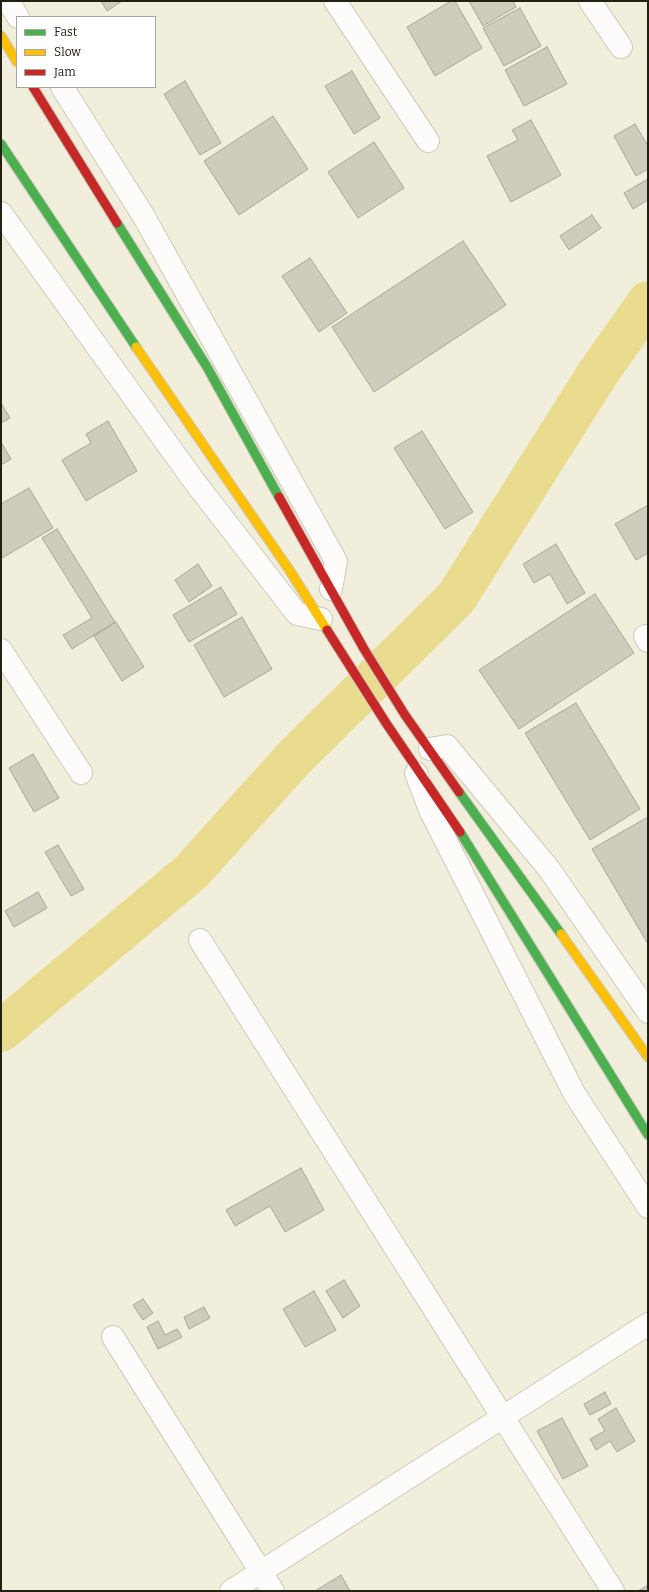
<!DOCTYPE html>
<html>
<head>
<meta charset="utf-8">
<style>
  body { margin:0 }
  #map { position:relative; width:649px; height:1592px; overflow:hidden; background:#f1eedb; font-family:Bitter,serif }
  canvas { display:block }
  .frame { position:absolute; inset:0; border:2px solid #222013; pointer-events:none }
  .legend { position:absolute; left:16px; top:16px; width:140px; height:72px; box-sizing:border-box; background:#fff; border:1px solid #a7a6a1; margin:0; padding:5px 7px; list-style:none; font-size:12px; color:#222013 }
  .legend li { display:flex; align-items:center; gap:8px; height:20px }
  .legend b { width:20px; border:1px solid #a7a6a1 }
</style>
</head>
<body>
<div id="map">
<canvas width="649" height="1592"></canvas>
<div class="frame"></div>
<ul class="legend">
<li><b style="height:5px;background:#4caf50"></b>Fast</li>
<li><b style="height:5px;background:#ffc107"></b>Slow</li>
<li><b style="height:5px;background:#c62828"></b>Jam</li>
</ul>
</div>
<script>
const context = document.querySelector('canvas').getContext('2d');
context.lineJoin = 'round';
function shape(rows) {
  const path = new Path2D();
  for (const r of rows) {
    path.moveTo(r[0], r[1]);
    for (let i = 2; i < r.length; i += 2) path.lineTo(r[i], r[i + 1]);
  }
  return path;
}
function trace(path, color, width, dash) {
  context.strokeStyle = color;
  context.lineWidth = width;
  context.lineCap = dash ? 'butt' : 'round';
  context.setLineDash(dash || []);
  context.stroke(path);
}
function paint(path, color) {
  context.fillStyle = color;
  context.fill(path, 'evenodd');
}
trace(shape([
  [1,1031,191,872,294,758,456,598,598,373,648,302]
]), '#eadc8f', 42);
const building = shape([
  [101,1,122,1,107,11,101,1],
  [451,1,455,1,482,48,435,76,407,27,451,1],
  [469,1,513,1,516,7,483,26,469,1],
  [520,8,541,46,504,66,483,28,520,8],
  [547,47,567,84,524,106,505,70,547,47],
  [352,71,380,118,354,134,325,86,352,71],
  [185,81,221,143,200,155,164,94,185,81],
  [273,116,308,169,239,215,204,161,273,116],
  [531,120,561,175,511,202,487,156,518,140,512,130,531,120],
  [635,124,648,146,648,169,636,176,614,136,635,124],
  [374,142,404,188,358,218,328,172,374,142],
  [648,179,648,200,633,209,624,193,648,179],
  [592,215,601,228,569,250,560,236,592,215],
  [463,241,506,305,374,392,332,327,463,241],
  [310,258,347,313,319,332,282,276,310,258],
  [1,403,10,418,1,423,1,403],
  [108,421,137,471,86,501,62,460,91,443,86,434,108,421],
  [422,431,473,512,445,529,394,448,422,431],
  [1,442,11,459,1,465,1,442],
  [29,488,53,528,2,558,1,555,1,504,29,488],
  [648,505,648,553,636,560,615,524,648,505],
  [57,529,115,622,72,649,63,635,92,618,42,538,57,529],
  [556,544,585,593,567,604,550,574,534,583,523,564,556,544],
  [198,564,212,586,189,602,175,580,198,564],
  [221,587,237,614,189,642,173,615,221,587],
  [595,594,634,653,519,729,479,670,595,594],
  [242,617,272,669,224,697,194,645,242,617],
  [116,622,144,667,122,681,94,636,116,622],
  [576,703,640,809,590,840,525,733,576,703],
  [33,754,59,798,34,812,9,768,33,754],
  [648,817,648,944,592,849,648,817],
  [58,845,84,889,71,896,45,852,58,845],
  [38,892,47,908,14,927,5,911,38,892],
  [301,1168,324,1210,285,1232,270,1206,235,1226,226,1210,301,1168],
  [344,1280,360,1306,343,1318,326,1291,344,1280],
  [314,1291,336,1330,305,1347,283,1309,314,1291],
  [143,1299,153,1313,143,1320,133,1305,143,1299],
  [204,1307,210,1318,189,1329,184,1317,204,1307],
  [158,1321,165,1335,177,1329,182,1337,158,1349,147,1327,158,1321],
  [605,1392,611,1404,590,1415,584,1404,605,1392],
  [616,1408,635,1441,617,1452,610,1441,596,1450,590,1439,605,1431,598,1419,616,1408],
  [562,1418,588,1466,563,1479,537,1431,562,1418],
  [341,1575,350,1591,315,1591,341,1575],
  [648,1585,648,1591,638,1591,648,1585]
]);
paint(building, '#ceccbc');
trace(building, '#a9a697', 1);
const street = shape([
  [8,1,18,17],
  [335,1,428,141],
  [590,1,621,47],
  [62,87,143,215,336,561,331,589],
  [1,213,194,481,297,614,321,619],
  [645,636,648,641],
  [1,650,81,773],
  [430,749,447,746,549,869,648,1012],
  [416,773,430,810,574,1093,648,1207],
  [200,940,613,1591],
  [113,1337,273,1591],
  [231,1591,648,1324]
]);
const fast = shape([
  [1,144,136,347],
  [117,223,207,367,279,497],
  [459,792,561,934],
  [460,832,648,1135]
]);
const slow = shape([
  [1,36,17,62],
  [136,347,290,571,327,630],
  [561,934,648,1057]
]);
const jam = shape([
  [33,87,117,223],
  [279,497,364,649,405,715,459,792],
  [327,630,386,723,460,832]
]);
trace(street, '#cccaba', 24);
trace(fast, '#cccaba', 11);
trace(slow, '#cccaba', 11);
trace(jam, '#cccaba', 11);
trace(street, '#fdfcfa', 22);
trace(fast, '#4caf50', 9);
trace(slow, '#ffc107', 9);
trace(jam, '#c62828', 9);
</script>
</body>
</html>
